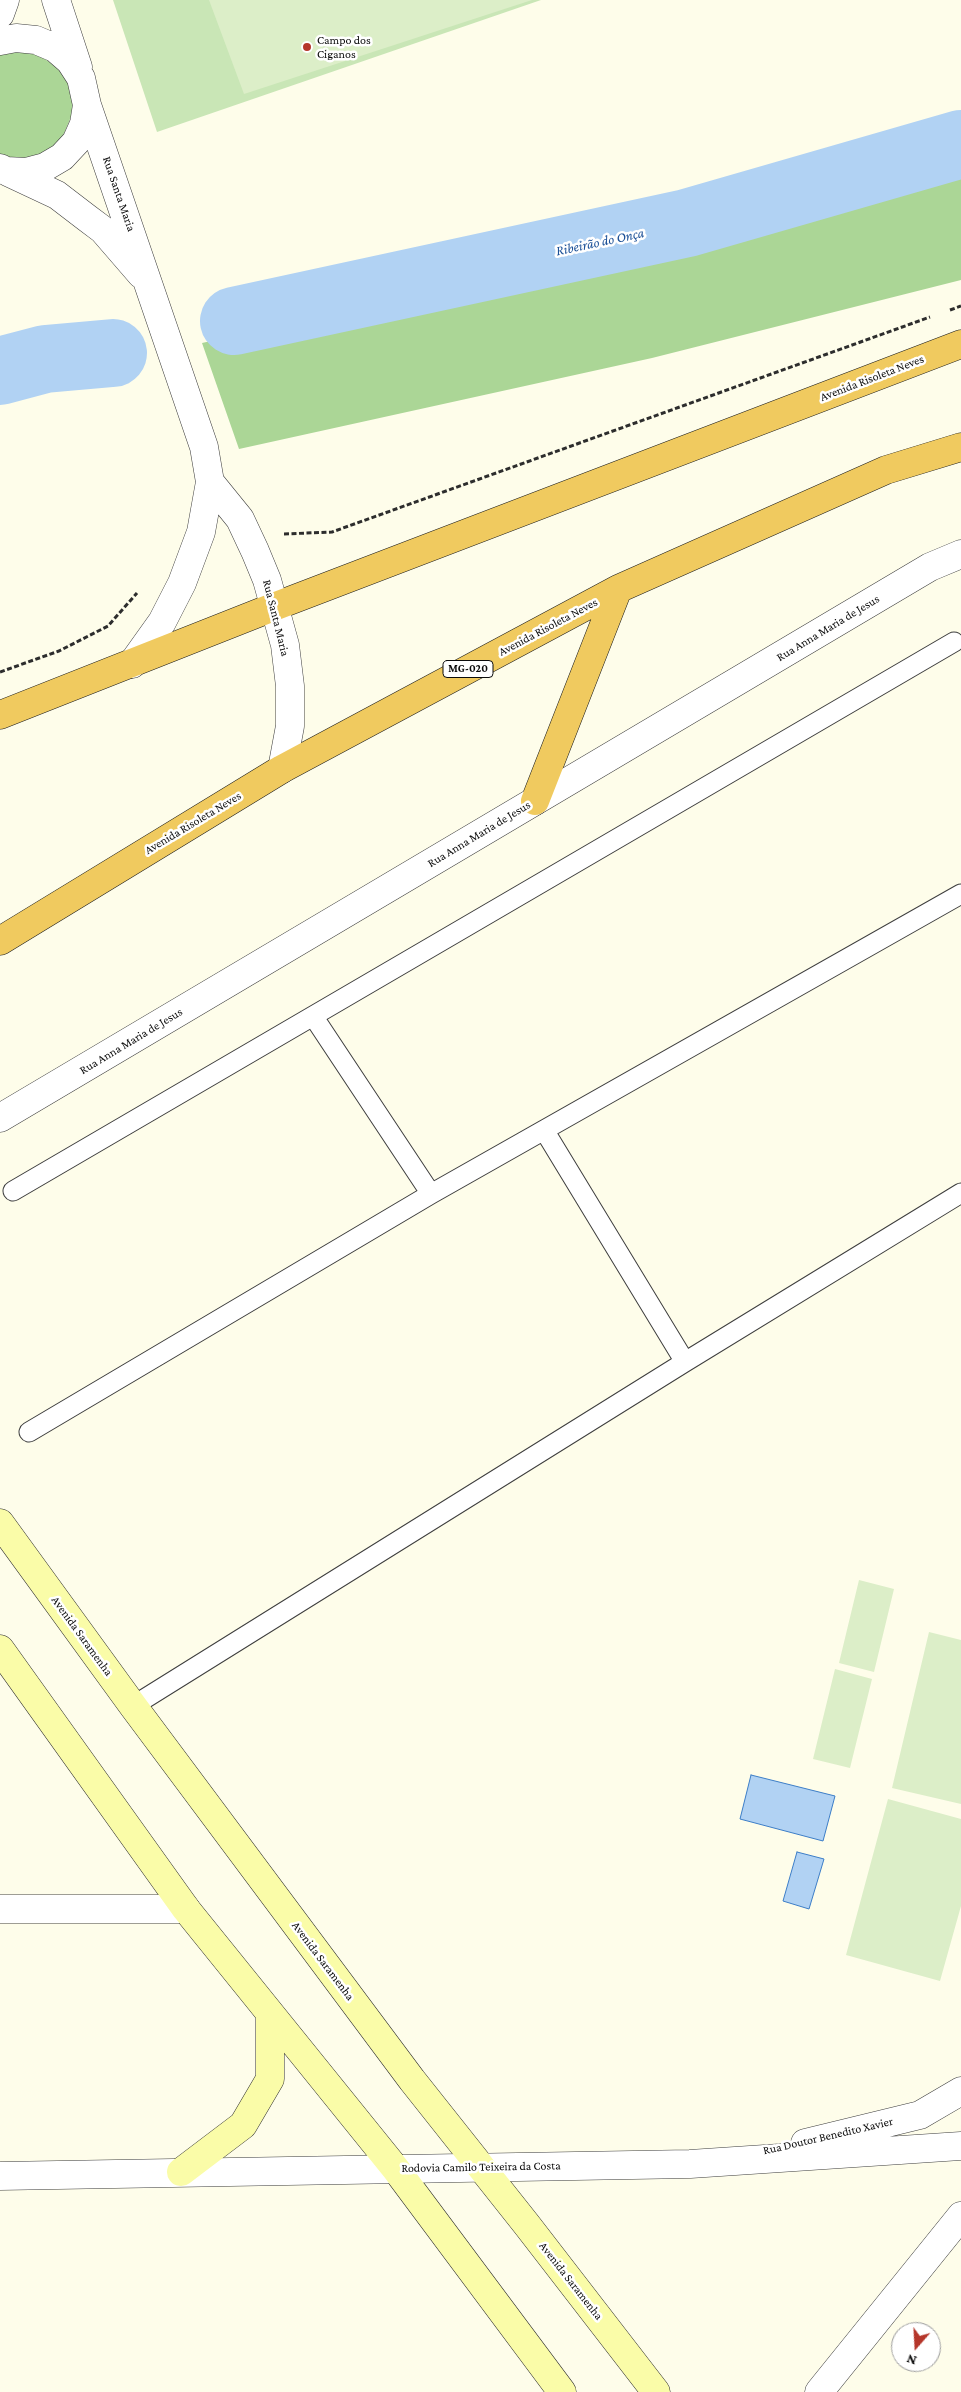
<!DOCTYPE html>
<html>
<head>
<meta charset="utf-8">
<style>
  body { margin:0 }
  #map { position:relative; width:961px; height:2392px; overflow:hidden; background:#fefdea; font-family:"Crimson Pro",serif }
  canvas { display:block }
  .north { position:absolute; left:891px; top:2322px; width:50px; height:50px; box-sizing:border-box; background:#fff; border:1px solid #9d9d9d; border-radius:50%; rotate:199deg; font-size:14px; font-weight:700; line-height:20px; text-align:center; color:#0b0b0b }
  .north::after { content:''; display:block; margin:auto; width:18px; height:22px; background:#b5362a; clip-path:polygon(50% 0,100% 100%,50% 72%,0 100%) }
</style>
</head>
<body>
<div id="map">
<canvas width="961" height="2392"></canvas>
<div class="north">N</div>
</div>
<script>
const context = document.querySelector('canvas').getContext('2d');
context.lineJoin = 'round';
function paint(path, color) {
  context.fillStyle = color;
  context.fill(path, 'evenodd');
}
function shape(rows) {
  const path = new Path2D();
  for (const r of rows) {
    path.moveTo(r[0], r[1]);
    for (let i = 2; i < r.length; i += 2) path.lineTo(r[i], r[i + 1]);
  }
  return path;
}
function trace(path, color, width, dash) {
  context.strokeStyle = color;
  context.lineWidth = width;
  context.lineCap = dash ? 'butt' : 'round';
  context.setLineDash(dash || []);
  context.stroke(path);
}
function drawText(font, color, halo, rows, align = 'center') {
  context.font = font + ' "Crimson Pro",serif';
  context.lineWidth = 5;
  context.setLineDash([]);
  context.textBaseline = 'middle';
  context.strokeStyle = halo;
  context.fillStyle = color;
  for (const [text, x, y, turn = 0] of rows) {
    context.save();
    context.translate(x, y);
    context.rotate((+turn || 0) * Math.PI / 180);
    context.textAlign = isNaN(turn) ? turn : align;
    if (halo) context.strokeText(text, 0, 0);
    context.fillText(text, 0, 0);
    context.restore();
  }
}
paint(shape([
  [113,0,541,0,157,132]
]), '#c9e6b6');
paint(shape([
  [10,50,34,52,60,69,71,89,76,105,60,143,42,157,24,161,0,156,0,54],
  [961,154,961,280,652,358,239,449,202,343,554,264]
]), '#abd696');
paint(shape([
  [209,0,532,0,244,94],
  [859,1580,894,1589,874,1672,839,1663],
  [929,1632,961,1640,961,1804,892,1788],
  [835,1669,872,1679,850,1768,813,1759],
  [888,1799,961,1819,961,1906,940,1981,846,1955]
]), '#dceec8');
const water = shape([
  [751,1775,835,1796,823,1841,740,1819,751,1775],
  [797,1852,824,1859,809,1909,783,1901,797,1852]
]);
paint(water, '#b1d2f3');
trace(water, '#3c7dc7', 1);
trace(shape([
  [234,321,687,223,961,144],
  [0,371,45,359,113,353]
]), '#b1d2f3', 68);
const service = shape([
  [313,1016,431,1194],
  [544,1130,685,1362],
  [13,1191,954,642],
  [29,1432,431,1194,961,894],
  [133,1706,685,1362,961,1193]
]);
const minor = shape([
  [56,0,78,67],
  [0,14,5,0],
  [0,41,16,38,36,40,55,48,70,61,81,78,87,105,84,124,76,142,62,157,45,167,26,172,6,171,0,168],
  [87,105,204,447,210,482,201,532,182,583,162,622,132,664],
  [8,172,57,195,87,218,103,230,141,274],
  [210,482,240,519,255,551,267,580,285,645,290,686,290,726,282,769],
  [0,1118,930,567,961,554],
  [0,1909,186,1909]
]);
const tertiary = shape([
  [805,2143,920,2115,961,2091],
  [0,2176,690,2164,961,2146],
  [819,2392,961,2216]
]);
const secondary = shape([
  [0,1523,133,1706,412,2080,527,2225,656,2392],
  [0,1649,186,1909,395,2168,562,2392],
  [181,2172,243,2125,270,2079,270,2016]
]);
const trunk = shape([
  [0,715,276,606,961,344],
  [535,801,618,589],
  [0,941,282,769,618,589,886,470,961,447]
]);
trace(service, '#3e3e3e', 21);
trace(minor, '#3e3e3e', 29);
trace(tertiary, '#3e3e3e', 29);
trace(secondary, '#2d2d2d', 29);
trace(trunk, '#1c1c1c', 29);
trace(shape([
  [950,310,961,306],
  [284,534,332,532,930,317],
  [0,672,59,651,108,626,137,593]
]), '#2d2d2d', 3, [5, 2.5]);
trace(service, '#fff', 19);
trace(minor, '#fff', 28);
trace(tertiary, '#fff', 28);
trace(secondary, '#fafca8', 28);
trace(trunk, '#f0ca5f', 28);
for (const [x, y, r, color] of [
  [307,47,5,"#b5362a"]
]) {
  const dot = new Path2D();
  dot.arc(x, y, r, 0, 2 * Math.PI);
  context.fillStyle = color;
  context.fill(dot);
  trace(dot, '#fff', 2);
}
for (const [x, y, w] of [
  [468,669,50]
]) {
  const box = new Path2D();
  box.roundRect(x - w / 2, y - 8.5, w, 17, 4);
  context.fillStyle = '#fff';
  context.fill(box);
  trace(box, '#0b0b0b', 1);
}
drawText('bold 11px', '#0b0b0b', null, [
  ["MG-020",468,669]
]);
drawText('12px', '#0b0b0b', '#fff', [
  ["Campo dos",317,40],
  ["Ciganos",317,54]
], 'left');
drawText('12px', '#0b0b0b', '#fff', [
  ["Rua Santa Maria",119,194,71],
  ["Avenida Risoleta Neves",872,378,-21],
  ["Rua Santa Maria",276,618,76],
  ["Avenida Risoleta Neves",548,627,-28],
  ["Rua Anna Maria de Jesus",828,628,-31],
  ["Avenida Risoleta Neves",193,823,-31],
  ["Rua Anna Maria de Jesus",479,834,-31],
  ["Rua Anna Maria de Jesus",131,1041,-31],
  ["Avenida Saramenha",82,1636,54],
  ["Avenida Saramenha",323,1961,53],
  ["Rua Doutor Benedito Xavier",828,2136,-13],
  ["Rodovia Camilo Teixeira da Costa",481,2167,-1],
  ["Avenida Saramenha",571,2281,52]
]);
drawText('italic 14px', '#1b5097', '#fff', [
  ["Ribeirão do Onça",600,242,-12]
]);
</script>
</body>
</html>
